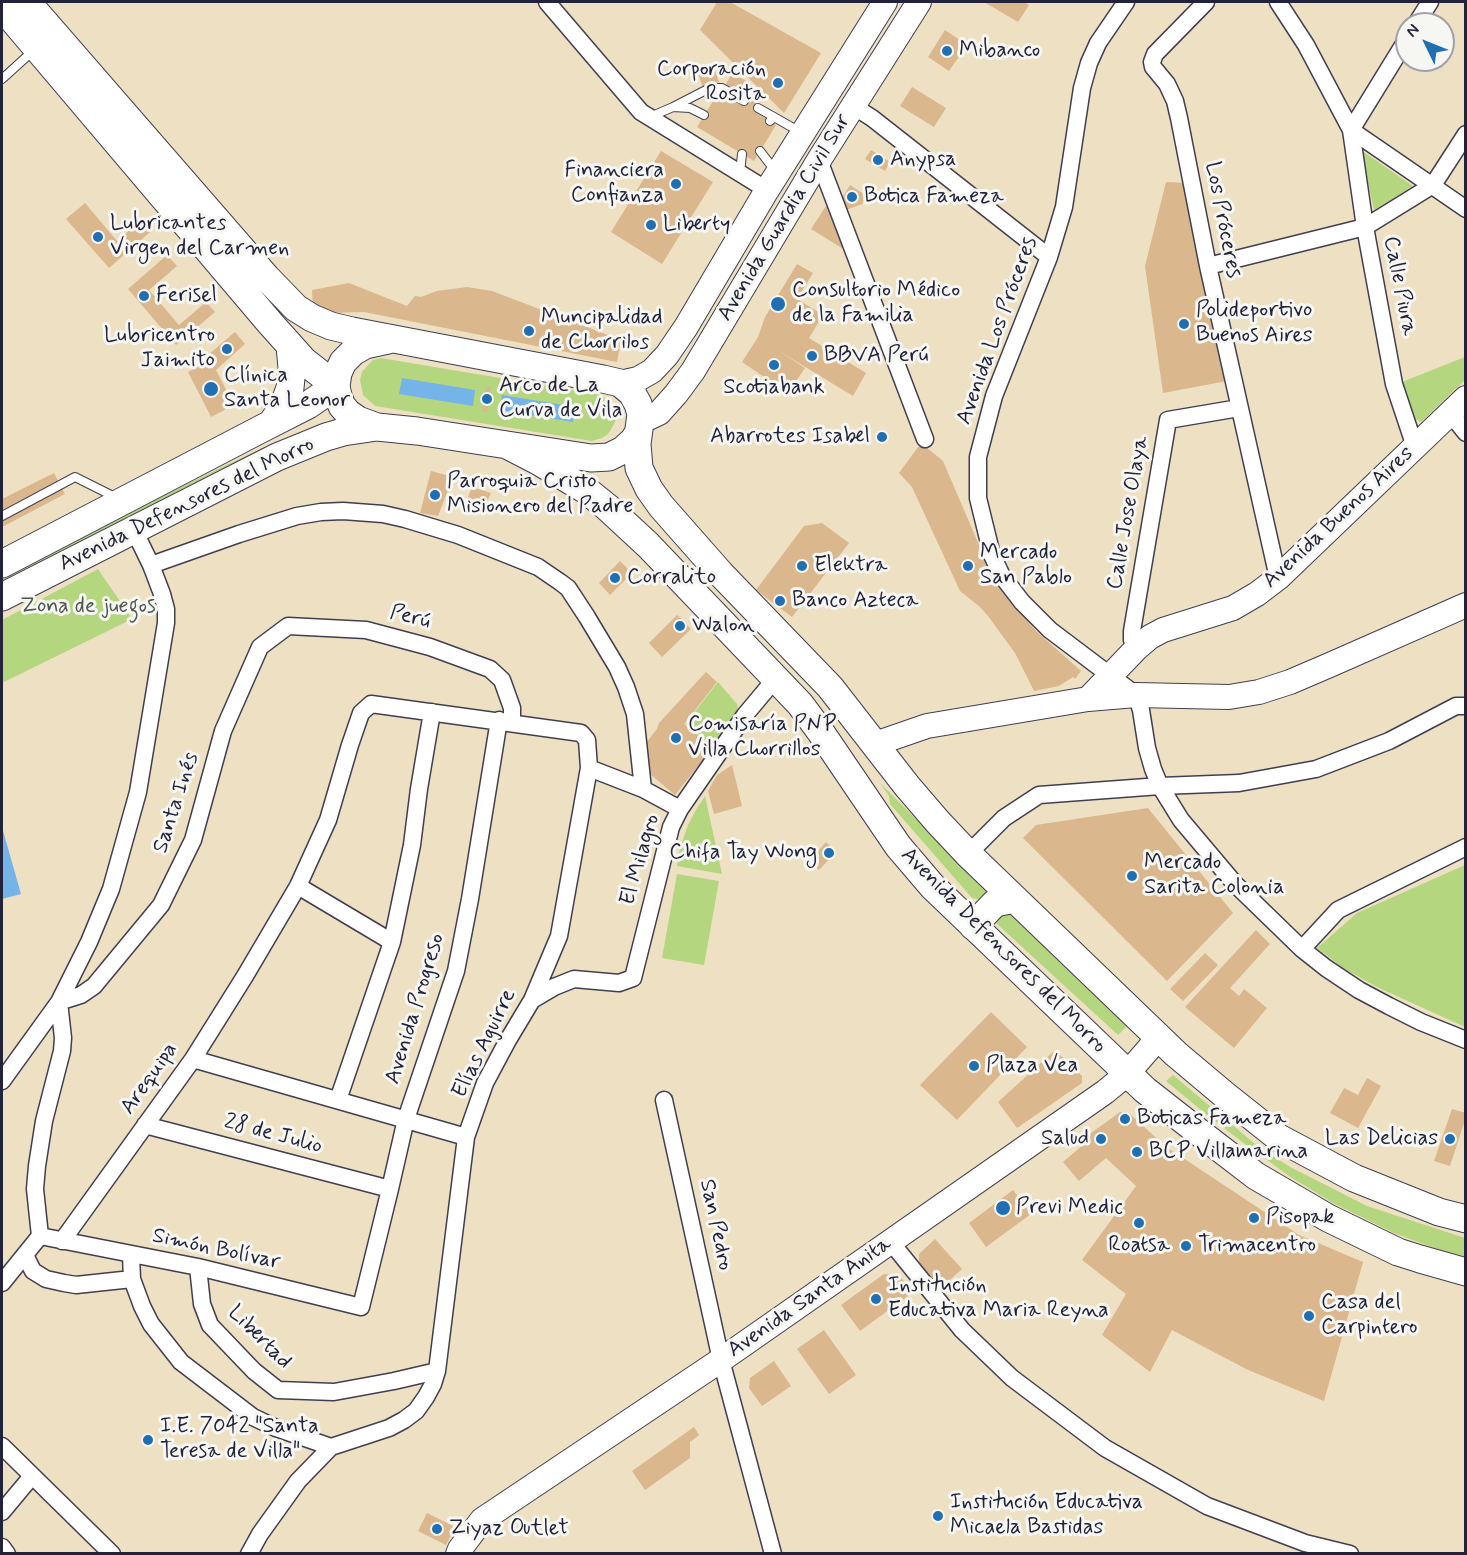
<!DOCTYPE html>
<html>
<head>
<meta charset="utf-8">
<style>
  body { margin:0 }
  #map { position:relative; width:1467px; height:1555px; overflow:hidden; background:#eee0c2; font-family:Mynerve,sans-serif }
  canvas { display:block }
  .frame { position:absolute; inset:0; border:3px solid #22223b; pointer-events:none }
  .north { position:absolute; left:1395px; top:12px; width:60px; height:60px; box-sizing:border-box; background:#f6f6f2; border:2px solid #a1a1a9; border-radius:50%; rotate:313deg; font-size:16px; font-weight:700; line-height:24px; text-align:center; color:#22223b }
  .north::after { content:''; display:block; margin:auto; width:21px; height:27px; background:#1f6fb2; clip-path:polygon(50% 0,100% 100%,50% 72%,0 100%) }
</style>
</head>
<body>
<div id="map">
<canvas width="1467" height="1555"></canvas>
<div class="frame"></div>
<div class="north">N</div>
</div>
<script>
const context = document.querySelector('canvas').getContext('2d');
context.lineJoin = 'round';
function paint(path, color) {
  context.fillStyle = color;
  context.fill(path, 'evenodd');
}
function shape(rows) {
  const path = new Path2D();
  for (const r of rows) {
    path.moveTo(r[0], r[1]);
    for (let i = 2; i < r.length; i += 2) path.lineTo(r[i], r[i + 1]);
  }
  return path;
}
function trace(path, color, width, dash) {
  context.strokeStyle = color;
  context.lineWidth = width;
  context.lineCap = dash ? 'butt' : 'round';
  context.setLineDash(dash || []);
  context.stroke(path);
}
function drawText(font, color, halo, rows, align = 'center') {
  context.font = font + ' Mynerve,sans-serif';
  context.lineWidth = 6;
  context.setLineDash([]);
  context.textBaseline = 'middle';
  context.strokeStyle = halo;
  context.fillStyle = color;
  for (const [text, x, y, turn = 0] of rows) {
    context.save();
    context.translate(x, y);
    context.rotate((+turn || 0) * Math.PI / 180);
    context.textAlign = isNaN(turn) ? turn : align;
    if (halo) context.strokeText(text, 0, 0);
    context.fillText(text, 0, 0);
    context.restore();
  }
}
paint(shape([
  [1361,150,1413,186,1374,210],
  [1465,357,1465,380,1421,422,1411,417,1402,382],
  [381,358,601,395,613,405,616,419,613,426,608,434,602,438,592,441,375,406,363,395,360,380,362,372,368,365,373,360],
  [265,447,266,449,223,468,2,582,2,579,147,504,216,470],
  [98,569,132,619,2,683,2,620],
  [718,682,737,704,738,711,714,747,685,724],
  [880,783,987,890,988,893,983,900,972,898,890,804,889,796],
  [705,796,722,874,677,866,680,848,688,825,697,808],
  [1465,865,1465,1027,1379,988,1343,968,1317,948,1357,913],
  [677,874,719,881,704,965,662,958],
  [1009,911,1127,1026,1118,1035,996,923,999,916],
  [1173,1075,1261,1149,1292,1168,1367,1206,1465,1238,1465,1257,1442,1251,1394,1233,1333,1203,1289,1176,1249,1147,1207,1115,1166,1081]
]), '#b4d67e');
paint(shape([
  [402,378,475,390,473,406,399,394],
  [502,395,576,407,573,422,500,410],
  [2,827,21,894,2,899]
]), '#74b4e8');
paint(shape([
  [717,2,730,2,821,53,784,113,700,30],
  [984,2,1024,2,1029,5,1018,22],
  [945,30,967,45,949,71,928,57],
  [714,68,719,82,703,88,698,73],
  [732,73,748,82,740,95,725,86],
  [912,87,946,108,934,127,900,106],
  [720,90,740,102,756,98,759,114,776,125,754,161,697,127],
  [871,150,890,162,885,171,865,159],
  [661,151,713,182,662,264,611,232],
  [1166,182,1187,183,1227,381,1163,393,1145,266],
  [850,185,867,196,862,204,846,210,842,198],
  [85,203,117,241,140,221,150,232,109,268,66,219],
  [826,206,833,208,845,250,811,229],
  [167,255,177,266,149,290,179,325,206,302,215,312,176,345,128,289],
  [797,264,813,273,797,299,823,315,809,338,866,373,853,396,779,351,805,368,788,393,742,362,758,337,765,317],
  [349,283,407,306,415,296,421,297,437,291,467,287,492,291,621,340,617,362,364,312,329,313,313,306,312,290],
  [235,332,245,344,216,370,234,405,211,417,188,372,211,360,208,355],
  [486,387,491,387,487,412,482,411],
  [921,443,943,461,991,573,999,587,1035,630,1081,671,1075,679,1073,677,1059,686,1034,691,1015,653,988,616,979,606,960,591,912,487,899,473],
  [431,471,453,477,438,516,420,513],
  [54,473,65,494,2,527,2,499],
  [472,487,491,493,484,508,466,502],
  [822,523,849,543,792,617,756,590,804,526],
  [620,561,632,573,610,595,599,583],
  [677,615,691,629,662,657,649,643],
  [706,672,717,682,684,724,713,747,675,795,644,769,642,748,657,729,659,723],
  [732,765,742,806,714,814,708,791,717,775],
  [1148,808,1233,913,1167,981,1023,838,1036,825],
  [826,842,836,852,819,870,809,861],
  [1256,930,1270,944,1230,988,1239,996,1244,989,1267,1008,1234,1048,1185,1007],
  [1205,953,1218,965,1183,1001,1170,989],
  [991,1012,1027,1047,957,1120,920,1085],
  [1055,1050,1082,1076,1082,1083,1017,1128,998,1102],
  [1367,1078,1381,1086,1358,1128,1330,1113,1344,1088,1358,1095],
  [1452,1109,1466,1113,1466,1117,1450,1166,1434,1161],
  [1120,1112,1129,1113,1165,1146,1299,1235,1363,1262,1324,1401,1248,1370,1172,1330,1150,1372,1102,1335,1126,1294,1082,1260,1136,1186,1106,1158,1079,1181,1063,1162,1090,1139,1087,1136],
  [1013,1190,1031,1214,986,1247,969,1223],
  [935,1239,962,1269,940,1289,919,1264,919,1254],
  [884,1274,900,1276,912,1293,860,1331,841,1305],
  [824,1330,856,1375,829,1394,797,1349],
  [774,1361,791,1386,762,1406,749,1388,750,1378],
  [694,1427,699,1435,690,1442,690,1458,645,1490,632,1471],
  [427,1513,455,1527,446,1545,418,1531]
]), '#dab78d');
const lane = shape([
  [2,79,34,50],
  [673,107,706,90,714,88,722,88,744,101],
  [758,108,774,117],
  [650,117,673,107,690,108,704,115],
  [770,121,774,117,802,133],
  [760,151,776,172],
  [740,173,742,154],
  [2,516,75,477,117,498]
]);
const street = shape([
  [547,2,641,112,767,190],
  [1126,2,1098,43,1089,63,1082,88,1064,207,1049,257,994,396,978,457,978,498,992,555,1002,576,1022,602,1050,630,1136,695,1141,710,1147,748,1153,769,1160,786,1181,820,1235,884,1302,949,1326,968,1359,990,1389,1006,1421,1022,1466,1040],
  [1206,2,1155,54,1152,62,1153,67,1167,84,1175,101,1179,118,1208,266,1278,578],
  [1278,2,1306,45,1351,130,1466,209],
  [1416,24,1430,2],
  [1407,39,1351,130,1365,227,1394,384,1415,447],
  [853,106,872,118,1049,257],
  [819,160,925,439],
  [1208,266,1365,227,1433,185,1466,134],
  [1450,413,1466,433],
  [151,565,239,534,297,516,321,512,343,511,383,514,405,519,458,535,538,567,560,582,568,588,587,617,617,667,626,687,635,714,643,789],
  [1136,649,1132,640,1132,631,1168,420,1239,408],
  [499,720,470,899,456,971,406,1119,390,1189,361,1307,198,1267,40,1236,35,1189,37,1166,44,1121,62,1051,63,1038,59,1002,81,995,94,986,161,905,193,840,223,731,260,647,288,626,366,630,430,647,490,669,502,680,512,708,512,723],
  [589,768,643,789,680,809],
  [968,854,1004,818,1039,795,1160,786,1239,783,1316,769,1389,741,1456,706,1466,706],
  [298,886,392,942],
  [1302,949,1338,910,1466,847],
  [532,1000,554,987,574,979,619,983,633,978,671,827,680,809,745,715,776,678],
  [193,1059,466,1137],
  [2,1081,59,1002,89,942,111,889,138,792,166,623,166,609,162,594,151,565,134,530],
  [338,1100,392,942,412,845,419,789,432,712],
  [664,1100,721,1360,773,1554],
  [145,1125,390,1189],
  [62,1241,193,1059,245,976,298,886,328,820,350,745,361,713,371,704,581,733,587,740,589,768,559,936,532,1000,508,1040,485,1083,466,1137,437,1371,433,1384,426,1397,416,1411,404,1420,389,1428,331,1447,298,1481,260,1534,249,1554],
  [890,1241,962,1330,1012,1378,1105,1448,1207,1506,1305,1543,1350,1554],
  [25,1255,33,1271,46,1279,64,1283,76,1285,132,1279],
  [131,1255,132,1279,142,1306,151,1324,181,1362,253,1417,276,1428,331,1447],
  [198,1267,202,1304,210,1325,254,1371,278,1390,334,1392,394,1381,437,1371],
  [2,1283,40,1236],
  [2,1446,112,1554],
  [2,1512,32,1476],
  [2,1547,7,1554]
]);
const secondary = shape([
  [620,383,638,379,652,371,667,355,686,327,767,190,885,2],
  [640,422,659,413,676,394,693,371,819,160,919,2],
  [1088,699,1136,649,1150,637,1163,630,1233,608,1257,594,1278,578,1466,398],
  [875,744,927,726,1088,699,1136,695,1229,697,1259,692,1290,682,1332,664,1466,605],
  [458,1554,460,1549,482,1520,721,1360,1105,1092,1127,1074,1159,1037]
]);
const primary = shape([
  [27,2,267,278,296,308,312,318,331,326,352,331,603,379,620,383,632,393,638,404,641,414,637,444,639,468,649,489,661,506,720,573,830,687,907,786,937,821,968,854,1176,1054,1226,1096,1279,1138,1354,1178,1439,1212,1466,1219],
  [2,7,270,323,304,361,336,386],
  [271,424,283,407,290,388,292,368,290,346],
  [377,427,358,420,348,413,342,406,338,396,336,386,338,373,343,362,353,352,365,345,388,340],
  [507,445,538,461,586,490,607,507,648,545,800,704,820,731,898,846,933,887,1145,1090,1196,1130,1256,1176,1328,1218,1398,1252,1420,1259,1466,1272],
  [2,564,263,428,308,405,336,386],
  [2,597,277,457,326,437,343,432,377,427,417,431,591,458,609,457,623,450,634,440,638,433],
  [973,926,995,903,1015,899]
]);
trace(lane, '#413e4f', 10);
trace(street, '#413e4f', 19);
trace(secondary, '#413e4f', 26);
trace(primary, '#413e4f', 29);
trace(lane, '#fff', 8);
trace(street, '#fff', 16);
trace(secondary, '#fff', 24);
trace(primary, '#fff', 27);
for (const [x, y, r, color] of [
  [947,51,6,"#1f6fb2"],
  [778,83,6,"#1f6fb2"],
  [878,160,6,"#1f6fb2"],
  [676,184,6,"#1f6fb2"],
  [852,197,6,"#1f6fb2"],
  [651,225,6,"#1f6fb2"],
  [98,237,6,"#1f6fb2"],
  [144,296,6,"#1f6fb2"],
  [778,304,8,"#1f6fb2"],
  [1184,324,6,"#1f6fb2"],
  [529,331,6,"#1f6fb2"],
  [227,349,6,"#1f6fb2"],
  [812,356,6,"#1f6fb2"],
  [774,365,6,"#1f6fb2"],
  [211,389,8,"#1f6fb2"],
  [487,399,6,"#1f6fb2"],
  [882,437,6,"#1f6fb2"],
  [435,495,6,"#1f6fb2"],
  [802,566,6,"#1f6fb2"],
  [968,566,6,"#1f6fb2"],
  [615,578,6,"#1f6fb2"],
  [780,601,6,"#1f6fb2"],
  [680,626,6,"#1f6fb2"],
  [676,738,6,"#1f6fb2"],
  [829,853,6,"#1f6fb2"],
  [1132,876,6,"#1f6fb2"],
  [974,1066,6,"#1f6fb2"],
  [1125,1119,6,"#1f6fb2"],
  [1101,1139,6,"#1f6fb2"],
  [1450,1139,6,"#1f6fb2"],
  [1137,1152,6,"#1f6fb2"],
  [1003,1208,8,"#1f6fb2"],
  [1254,1218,6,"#1f6fb2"],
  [1139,1223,6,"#1f6fb2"],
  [1186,1246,6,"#1f6fb2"],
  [876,1299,6,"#1f6fb2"],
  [1309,1316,6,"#1f6fb2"],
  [148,1440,6,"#1f6fb2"],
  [938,1516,6,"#1f6fb2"],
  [437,1529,6,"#1f6fb2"]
]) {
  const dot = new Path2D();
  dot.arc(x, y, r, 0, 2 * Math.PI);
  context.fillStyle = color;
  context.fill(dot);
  trace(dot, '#f6f6f2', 2);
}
drawText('22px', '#22223b', '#f6f6f2', [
  ["Mibanco",959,51],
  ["Corporación",766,70,"right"],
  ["Rosita",766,95,"right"],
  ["Anypsa",890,160],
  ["Financiera",664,171,"right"],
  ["Confianza",664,196,"right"],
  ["Botica Fameza",864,197],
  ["Lubricantes",110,224],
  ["Virgen del Carmen",110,249],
  ["Liberty",663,225],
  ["Consultorio Médico",792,291],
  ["de la Familia",792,316],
  ["Ferisel",156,296],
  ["Polideportivo",1196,311],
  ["Buenos Aires",1196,336],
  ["Muncipalidad",541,318],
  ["de Chorrilos",541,343],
  ["Lubricentro",215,336,"right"],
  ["Jaimito",215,361,"right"],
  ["BBVA Perú",824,356],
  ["Clínica",224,376],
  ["Santa Leonor",224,401],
  ["Arco de La",499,386],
  ["Curva de Vila",499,411],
  ["Scotiabank",774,388,"center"],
  ["Abarrotes Isabel",870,437,"right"],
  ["Parroquia Cristo",447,482],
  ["Misionero del Padre",447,507],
  ["Mercado",980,553],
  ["San Pablo",980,578],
  ["Elektra",814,566],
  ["Corralito",627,578],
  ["Banco Azteca",792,601],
  ["Walon",692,626],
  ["Comisaría PNP",688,725],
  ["Villa Chorrillos",688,750],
  ["Chifa Tay Wong",817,853,"right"],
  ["Mercado",1144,863],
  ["Sarita Colonia",1144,888],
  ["Plaza Vea",986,1066],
  ["Boticas Fameza",1137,1119],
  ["Salud",1089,1139,"right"],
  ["Las Delicias",1438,1139,"right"],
  ["BCP Villamarina",1149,1152],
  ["Previ Medic",1016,1208],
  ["Pisopak",1266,1218],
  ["Roatsa",1139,1246,"center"],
  ["Trimacentro",1198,1246],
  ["Institución",888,1286],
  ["Educativa Maria Reyna",888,1311],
  ["Casa del",1321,1303],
  ["Carpintero",1321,1328],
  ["I.E. 7042 \"Santa",160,1427],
  ["Teresa de Villa\"",160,1452],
  ["Institución Educativa",950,1503],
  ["Micaela Bastidas",950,1528],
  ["Ziyaz Outlet",449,1529]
], 'left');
drawText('22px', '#22223b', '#f6f6f2', [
  ["Avenida Guardia Civil Sur",785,218,-59],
  ["Los Próceres",1222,220,79],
  ["Calle Piura",1399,286,79],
  ["Avenida Los Próceres",998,331,-70],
  ["Avenida Defensores del Morro",187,505,-26],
  ["Calle Jose Olaya",1129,513,-80],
  ["Avenida Buenos Aires",1339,518,-43],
  ["Perú",410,618,15],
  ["Santa Inés",177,803,-72],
  ["El Milagro",641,860,-74],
  ["Avenida Defensores del Morro",1003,951,45],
  ["Avenida Progreso",416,1009,-73],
  ["Elías Aguirre",485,1044,-64],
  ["Arequipa",150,1079,-55],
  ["28 de Julio",273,1135,15],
  ["San Pedro",715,1225,78],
  ["Simón Bolívar",216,1250,12],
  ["Avenida Santa Anita",810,1298,-35],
  ["Libertad",259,1338,45]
]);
drawText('22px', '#4e584f', '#f6f6f2', [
  ["Zona de juegos",88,607]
]);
</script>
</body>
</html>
